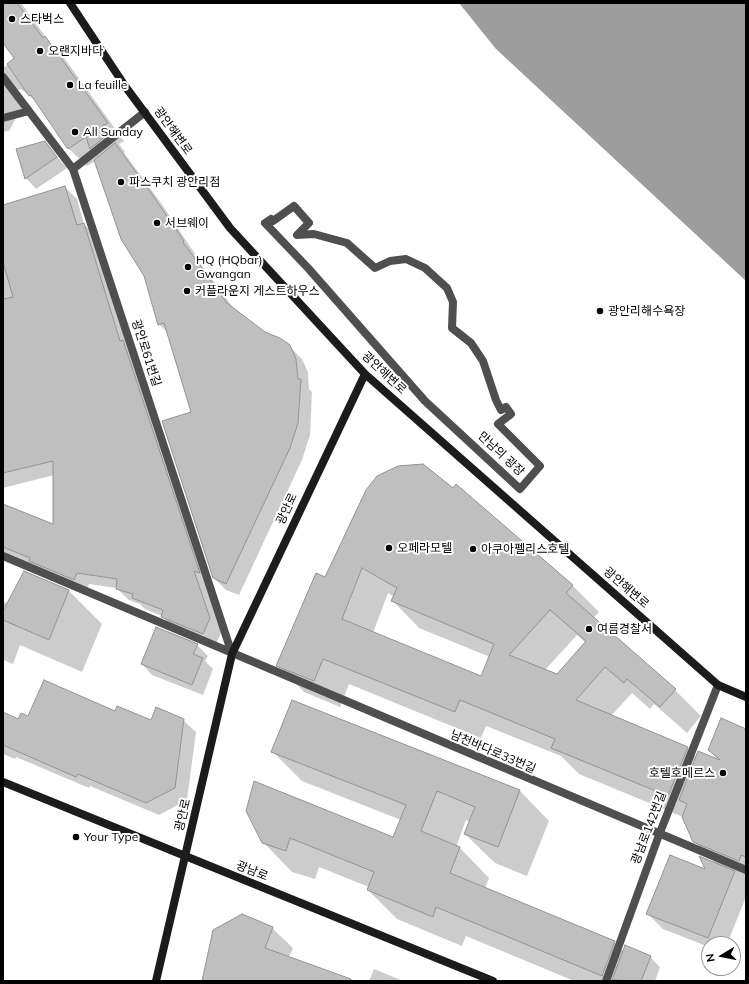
<!DOCTYPE html>
<html>
<head>
<meta charset="utf-8">
<style>
  body { margin:0 }
  #map { position:relative; width:749px; height:984px; overflow:hidden; background:#fff; font-family:Mulish,sans-serif }
  canvas { display:block }
  .frame { position:absolute; inset:0; border:4px solid #000; pointer-events:none }
  .north { position:absolute; left:701px; top:936px; width:40px; height:40px; box-sizing:border-box; background:#fff; border:1px solid #999; border-radius:50%; rotate:260deg; font-size:11px; font-weight:700; line-height:16px; text-align:center; color:#000 }
  .north::after { content:''; display:block; margin:auto; width:14px; height:18px; background:#000; clip-path:polygon(50% 0,100% 100%,50% 72%,0 100%) }
</style>
</head>
<body>
<div id="map">
<canvas width="749" height="984"></canvas>
<div class="frame"></div>
<div class="north">N</div>
</div>
<script>
const context = document.querySelector('canvas').getContext('2d');
context.lineJoin = 'round';
function paint(path, color) {
  context.fillStyle = color;
  context.fill(path, 'evenodd');
}
function shape(rows) {
  const path = new Path2D();
  for (const r of rows) {
    path.moveTo(r[0], r[1]);
    for (let i = 2; i < r.length; i += 2) path.lineTo(r[i], r[i + 1]);
  }
  return path;
}
function trace(path, color, width, dash) {
  context.strokeStyle = color;
  context.lineWidth = width;
  context.lineCap = dash ? 'butt' : 'round';
  context.setLineDash(dash || []);
  context.stroke(path);
}
function drawText(font, color, halo, rows, align = 'center') {
  context.font = font + ' Mulish,"Noto Sans KR",sans-serif';
  context.lineWidth = 4;
  context.setLineDash([]);
  context.textBaseline = 'middle';
  context.strokeStyle = halo;
  context.fillStyle = color;
  for (const [text, x, y, turn = 0] of rows) {
    context.save();
    context.translate(x, y);
    context.rotate((+turn || 0) * Math.PI / 180);
    context.textAlign = isNaN(turn) ? turn : align;
    if (halo) context.strokeText(text, 0, 0);
    context.fillText(text, 0, 0);
    context.restore();
  }
}
paint(shape([
  [459,3,746,3,746,281,496,49]
]), '#9d9d9d');
paint(shape([
  [3,3,21,3,50,43,62,55,124,141,119,144,125,152,124,153,161,203,195,254,194,255,234,309,265,333,289,346,302,359,308,372,309,389,312,392,310,435,302,460,239,595,226,590,214,578,192,413,168,333,159,324,145,276,95,161,87,166,69,149,38,103,21,89,17,90,22,107,9,131,3,132,3,68,16,59,3,41],
  [44,142,67,168,36,189,26,178],
  [65,187,77,199,84,224,96,236,222,631,215,646,174,628,162,616,145,609,140,604,129,600,116,588,89,584,86,591,3,554,3,511,54,525,54,475,3,488,3,206],
  [367,491,572,585,599,612,593,618,675,690,701,716,687,733,654,704,650,709,632,693,611,716,687,748,697,757,722,762,710,750,746,730,746,897,727,944,709,944,709,947,663,929,648,914,718,865,694,841,683,817,579,774,561,756,486,726,481,738,349,684,340,707,304,692,278,665,325,578],
  [388,593,395,597,393,601,419,628,490,657,481,677,373,633],
  [577,635,586,643,557,675,545,670],
  [24,572,69,591,102,624,82,672,20,645,13,664,3,660,3,602,8,603,11,596,13,596],
  [157,628,197,645,208,656,205,661,213,669,203,695,152,675,142,664],
  [115,712,152,721,183,720,196,732,187,800,159,815,90,786,89,788,16,757,15,759,3,754,3,713,19,720,29,718],
  [273,752,520,791,549,821,527,876,495,863,465,834,470,822,466,820,456,847,460,848,489,878,485,888,614,942,624,952,650,957,660,967,655,981,574,981,466,936,462,946,397,919,368,890,369,887,319,867,315,879,292,872,263,842,247,811,394,838,401,820,302,781],
  [272,928,293,948,289,957,334,981,203,981],
  [374,969,403,981,369,981]
]), '#0003');
const building = shape([
  [3,3,17,3,43,38,45,36,108,123,102,126,108,134,90,149,86,137,68,149,67,148,31,95,29,96,7,64,14,58,3,43,3,3],
  [45,141,57,157,25,179,16,149,45,141],
  [115,143,149,190,184,241,183,242,227,303,265,332,280,338,290,345,296,359,298,379,301,379,298,423,290,448,226,584,213,578,162,421,191,412,164,323,158,325,144,276,121,239,94,160,115,143],
  [65,186,77,225,84,223,120,341,123,340,200,573,194,571,210,618,203,634,161,617,163,610,132,598,133,594,116,589,117,579,77,573,74,580,29,561,30,558,3,547,3,504,53,524,53,461,3,473,3,299,13,297,3,262,3,205,65,186],
  [423,464,453,488,456,484,573,585,566,593,676,689,660,707,627,679,624,683,605,667,576,700,688,747,668,796,551,748,555,739,460,700,455,712,323,659,314,681,276,666,316,573,325,577,366,490,377,476,398,466,423,464],
  [362,568,397,588,391,601,494,644,481,676,342,619,362,568],
  [550,610,586,641,557,674,509,655,550,610],
  [24,571,69,590,49,640,3,620,3,611,24,571],
  [156,627,198,644,193,654,203,658,192,685,141,664,156,627],
  [44,680,115,711,117,706,151,720,156,707,184,719,175,788,146,803,78,774,76,777,3,745,3,712,18,719,21,713,28,716,44,680],
  [292,700,520,790,498,847,464,834,475,807,437,791,421,831,460,847,450,873,615,941,602,976,436,907,433,917,367,890,374,872,290,838,286,851,262,843,246,811,254,781,393,837,406,805,271,752,292,700],
  [721,718,746,729,746,857,741,855,739,861,693,842,682,817,687,804,679,800,698,751,720,760,708,750,721,718],
  [670,855,705,869,699,856,735,871,708,938,646,914,670,855],
  [242,914,273,927,265,948,351,979,351,981,202,981,213,930,242,914],
  [625,945,651,956,641,981,612,980,625,945]
]);
paint(building, '#bfbfbf');
trace(building, '#939393', 1);
trace(shape([
  [3,77,73,169,232,654],
  [3,118,29,111],
  [73,169,145,112],
  [294,206,309,223,297,235,314,234,347,243,375,268,390,261,406,259,425,268,447,288,453,302,452,328,471,343,483,361,496,400,501,410,506,407,511,414,498,424,540,466,520,489,425,401,308,268,265,223,271,219,273,221,294,206],
  [3,556,746,870],
  [606,981,659,835,718,685]
]), '#4f4f4f', 8);
trace(shape([
  [70,3,125,86,230,228,365,374,718,685,746,697],
  [3,782,493,981],
  [156,981,232,654,365,374]
]), '#1c1c1c', 8);
for (const [x, y, r, color] of [
  [12,19,4,"#000"],
  [40,51,4,"#000"],
  [70,85,4,"#000"],
  [75,132,4,"#000"],
  [121,182,4,"#000"],
  [157,223,4,"#000"],
  [188,267,4,"#000"],
  [187,291,4,"#000"],
  [600,311,4,"#000"],
  [389,548,4,"#000"],
  [473,549,4,"#000"],
  [589,629,4,"#000"],
  [723,773,4,"#000"],
  [76,837,4,"#000"]
]) {
  const dot = new Path2D();
  dot.arc(x, y, r, 0, 2 * Math.PI);
  context.fillStyle = color;
  context.fill(dot);
  trace(dot, '#fff', 1.5);
}
drawText('12px', '#000', '#fff', [
  ["스타벅스",20,19],
  ["오랜지바다",48,51],
  ["La feuille",78,85],
  ["All Sunday",83,132],
  ["파스쿠치 광안리점",129,182],
  ["서브웨이",165,223],
  ["HQ (HQbar)",196,260],
  ["Gwangan",196,274],
  ["커플라운지 게스트하우스",195,291],
  ["광안리해수욕장",608,311],
  ["오페라모텔",397,548],
  ["아쿠아펠리스호텔",481,549],
  ["여름경찰서",597,629],
  ["호텔호메르스",715,773,"right"],
  ["Your Type",84,837]
], 'left');
drawText('12px', '#000', '#fff', [
  ["광안해변로",173,131,54],
  ["광안로61번길",146,353,72],
  ["광안해변로",384,373,43],
  ["만남의 광장",501,454,43],
  ["광안로",287,509,-65],
  ["광안해변로",626,588,41],
  ["남천바다로33번길",493,752,23],
  ["광안로",183,815,-77],
  ["광남로142번길",649,828,-69],
  ["광남로",252,871,22]
]);
</script>
</body>
</html>
